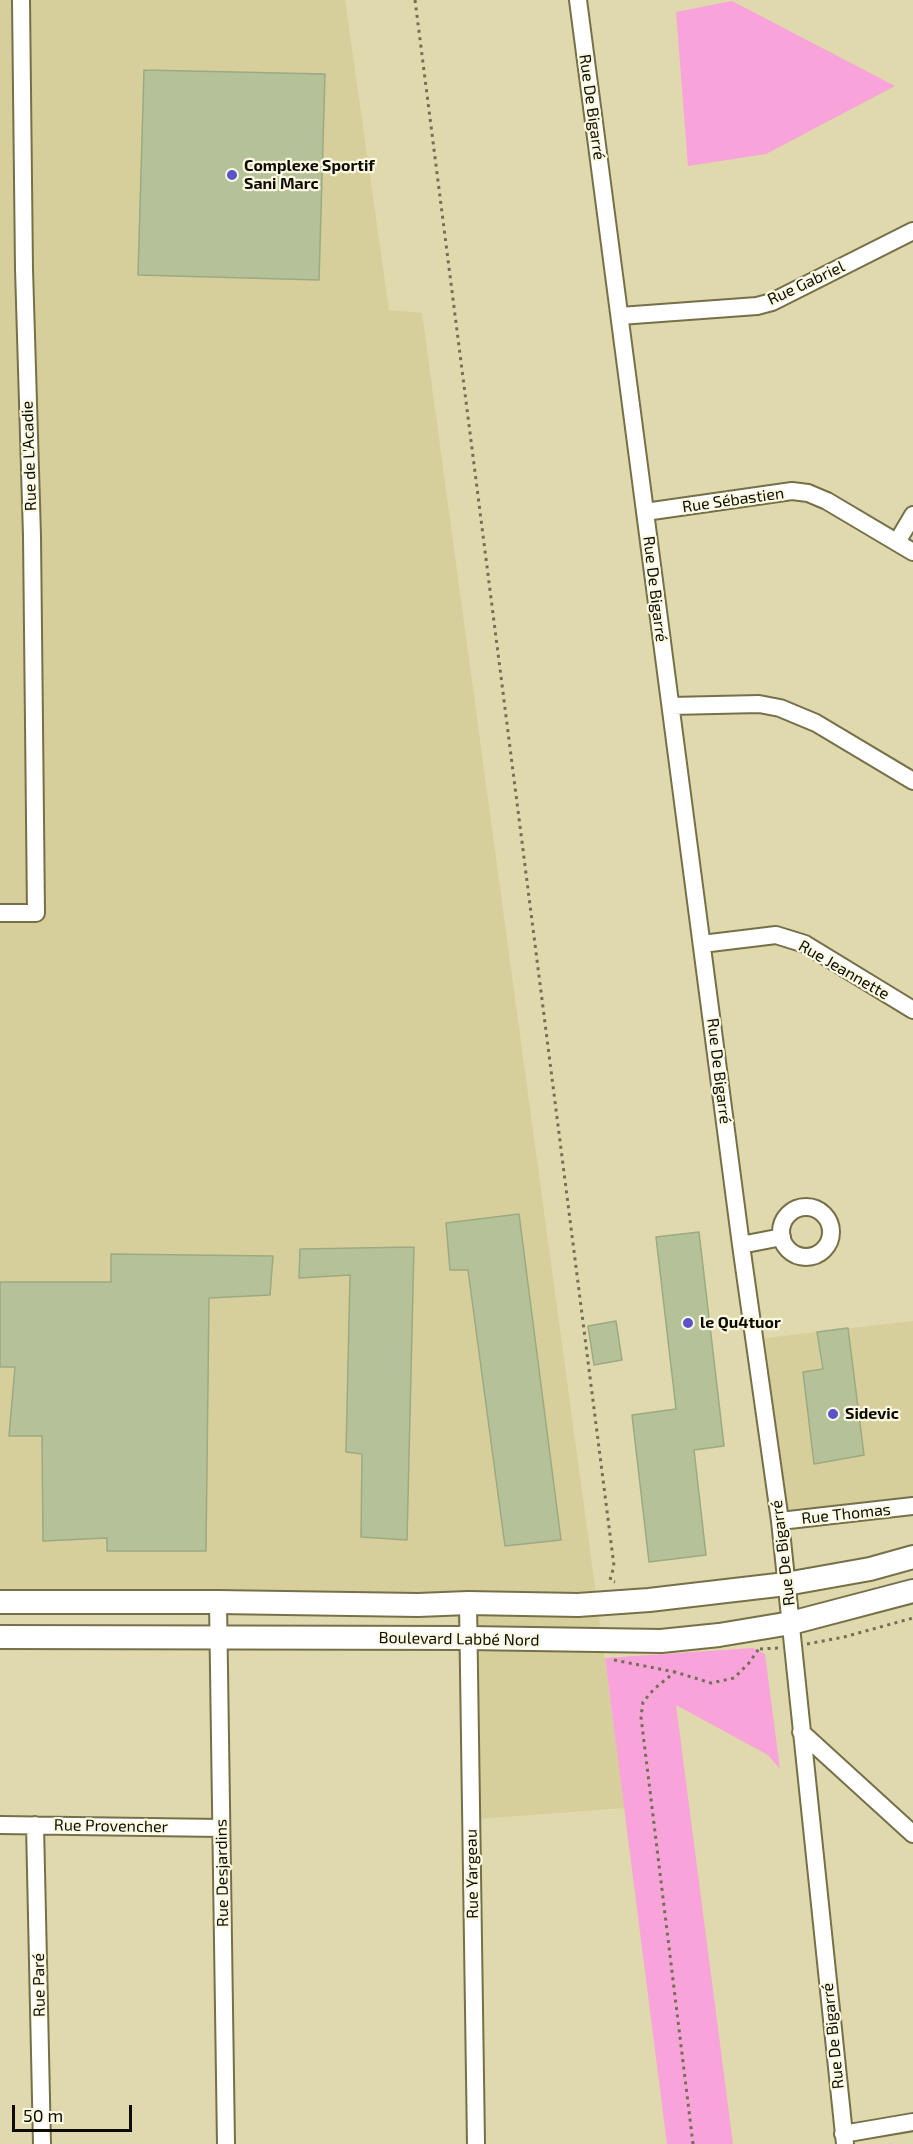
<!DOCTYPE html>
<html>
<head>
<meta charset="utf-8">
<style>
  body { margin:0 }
  #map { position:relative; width:913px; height:2144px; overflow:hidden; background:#dfd9ad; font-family:"Exo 2",sans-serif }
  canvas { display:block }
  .scale { position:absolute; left:12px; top:2105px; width:120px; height:27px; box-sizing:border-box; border:3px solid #0e0c01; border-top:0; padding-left:8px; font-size:18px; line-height:21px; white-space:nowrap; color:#0e0c01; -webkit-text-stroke:4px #fcf9e3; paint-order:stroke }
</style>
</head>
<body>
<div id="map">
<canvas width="913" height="2144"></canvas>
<div class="scale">50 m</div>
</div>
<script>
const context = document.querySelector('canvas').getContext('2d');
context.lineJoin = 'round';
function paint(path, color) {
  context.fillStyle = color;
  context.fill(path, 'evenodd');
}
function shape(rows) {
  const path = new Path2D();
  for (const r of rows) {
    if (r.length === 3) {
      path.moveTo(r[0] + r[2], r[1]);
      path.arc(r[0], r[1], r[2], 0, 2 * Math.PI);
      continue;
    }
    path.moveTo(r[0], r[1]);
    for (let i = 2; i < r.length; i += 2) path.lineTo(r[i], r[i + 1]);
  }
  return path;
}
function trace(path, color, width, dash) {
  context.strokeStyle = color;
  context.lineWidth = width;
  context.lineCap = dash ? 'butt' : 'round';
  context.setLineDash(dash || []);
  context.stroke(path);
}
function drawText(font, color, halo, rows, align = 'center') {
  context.font = font + ' "Exo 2",sans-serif';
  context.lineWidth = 4.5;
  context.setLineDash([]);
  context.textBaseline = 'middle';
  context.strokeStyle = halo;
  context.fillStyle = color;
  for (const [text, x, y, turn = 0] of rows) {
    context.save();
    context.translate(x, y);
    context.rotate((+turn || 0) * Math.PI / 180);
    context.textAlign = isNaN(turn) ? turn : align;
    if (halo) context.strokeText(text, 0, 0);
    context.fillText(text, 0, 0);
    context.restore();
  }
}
paint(shape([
  [0,0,345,0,389,310,422,313,625,1808,463,1820,457,1597,0,1595],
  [913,1321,913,1500,785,1517,765,1338]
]), '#d6cf9b');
paint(shape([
  [732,1,895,86,766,154,688,166,676,12],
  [753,1648,765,1654,780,1769,768,1755,676,1705,733,2144,667,2144,605,1658]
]), '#f8a3da');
const building = shape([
  [144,70,325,74,319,280,138,275,144,70],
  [519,1214,561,1540,505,1546,468,1270,450,1270,446,1223,519,1214],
  [699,1232,724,1446,694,1450,706,1555,649,1562,632,1415,676,1409,656,1237,699,1232],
  [414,1247,407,1540,361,1537,362,1454,346,1452,350,1275,299,1278,300,1249,414,1247],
  [111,1254,273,1256,270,1295,209,1298,206,1551,107,1551,107,1538,43,1541,42,1436,9,1436,15,1367,0,1367,0,1282,111,1282,111,1254],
  [616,1321,622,1360,594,1365,588,1326,616,1321],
  [848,1328,864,1455,814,1464,803,1372,823,1369,817,1332,848,1328]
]);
paint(building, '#b5c198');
trace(building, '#9da980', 1.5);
const minor = shape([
  [578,0,741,1245,780,1521,845,2144],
  [620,316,757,306,772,302,913,231],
  [645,512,792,491,808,493,827,501,913,552],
  [897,542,913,515],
  [671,706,759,704,780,708,816,723,913,781],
  [0,913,36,913,32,536,24,269,21,0],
  [702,944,776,935,805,944,913,1010],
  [806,1232,25],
  [741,1245,782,1237],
  [780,1521,913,1506],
  [218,1602,226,2144],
  [468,1603,476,2144],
  [801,1732,913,1834],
  [0,1825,221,1828],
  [35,1825,42,2144],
  [843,2134,913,2122]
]);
const secondary = shape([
  [0,1602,218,1602,418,1605,468,1603,578,1605,649,1600,786,1584,870,1569,913,1557],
  [0,1637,468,1638,661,1641,719,1635,791,1623,913,1591]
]);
trace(minor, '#767048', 20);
trace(secondary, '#767048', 26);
trace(shape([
  [415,0,614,1566,610,1580,615,1582],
  [807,1644,844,1637,913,1618],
  [760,1649,779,1648],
  [614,1660,675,1672],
  [693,2144,641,1717,643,1702,654,1689,675,1672,711,1683,734,1678,749,1663,760,1647]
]), '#736f54', 3, [3, 4.5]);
trace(minor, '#fff', 16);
trace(secondary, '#fff', 22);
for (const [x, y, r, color] of [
  [232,175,6,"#5b53cb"],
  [688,1323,6,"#5b53cb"],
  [833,1414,6,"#5b53cb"]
]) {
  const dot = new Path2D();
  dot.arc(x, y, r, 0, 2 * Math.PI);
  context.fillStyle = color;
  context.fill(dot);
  trace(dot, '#fcf9e3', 2);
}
drawText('16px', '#0e0c01', '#fcf9e3', [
  ["Rue De Bigarré",592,107,82],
  ["Rue Gabriel",806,283,-25],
  ["Rue de L'Acadie",29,456,-92],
  ["Rue Sébastien",733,500,-8],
  ["Rue De Bigarré",655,589,83],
  ["Rue Jeannette",844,970,30],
  ["Rue De Bigarré",719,1071,83],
  ["Rue Thomas",846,1514,-6],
  ["Rue De Bigarré",783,1553,-97],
  ["Boulevard Labbé Nord",459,1639,1],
  ["Rue Provencher",111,1826,1],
  ["Rue Desjardins",222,1873,-91],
  ["Rue Yargeau",472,1874,-91],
  ["Rue Paré",39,1985,-91],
  ["Rue De Bigarré",833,2036,-96]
]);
drawText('bold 16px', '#0e0c01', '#fcf9e3', [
  ["Complexe Sportif",244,166],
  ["Sani Marc",244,184],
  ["le Qu4tuor",700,1323],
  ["Sidevic",845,1414]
], 'left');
</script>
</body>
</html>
